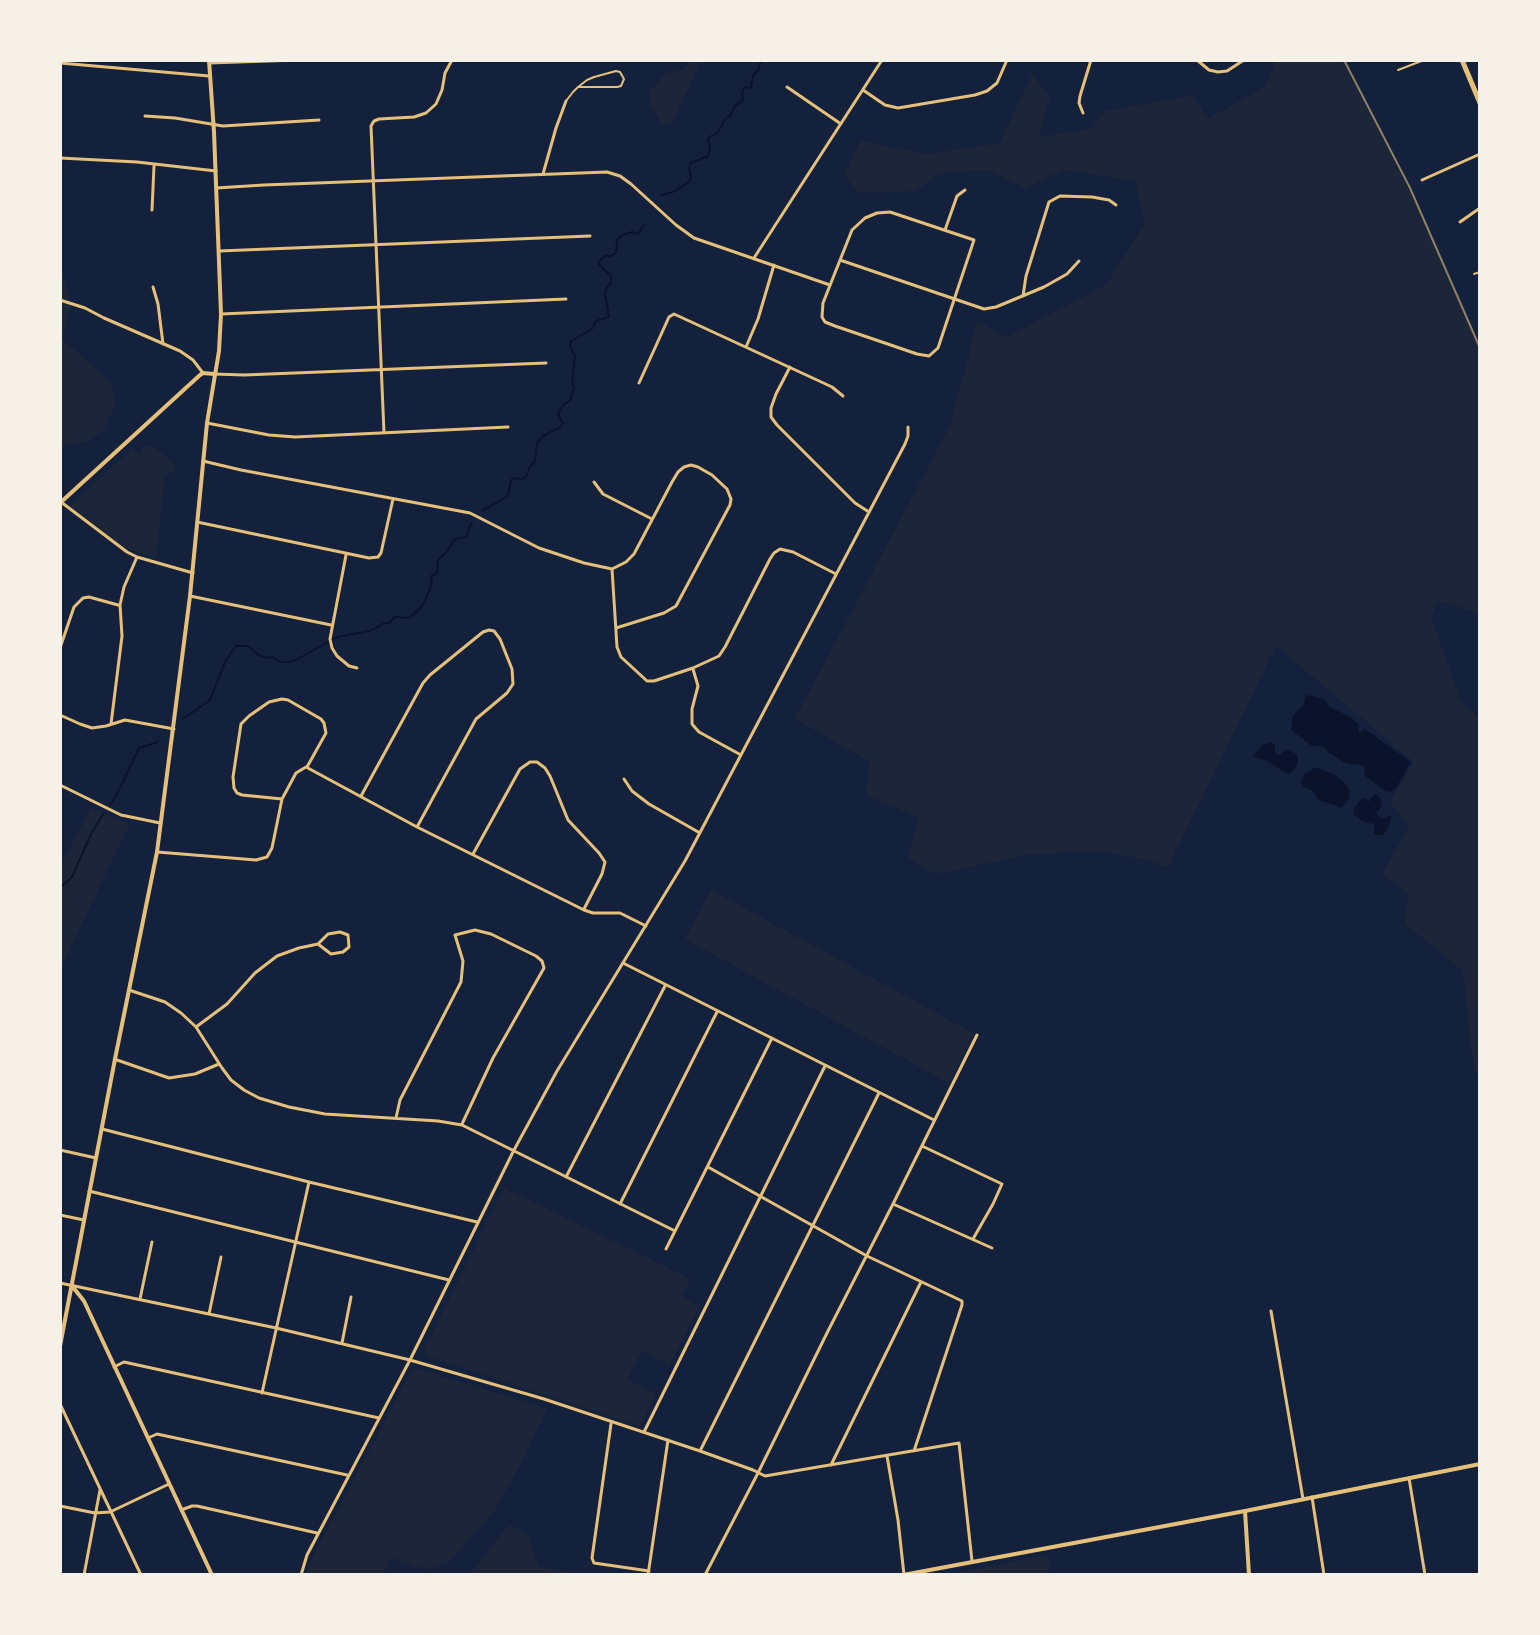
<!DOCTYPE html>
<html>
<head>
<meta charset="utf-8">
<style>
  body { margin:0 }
  #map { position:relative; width:1540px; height:1635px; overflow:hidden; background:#14213d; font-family:"PT Sans",sans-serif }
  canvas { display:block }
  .frame { position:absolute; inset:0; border:62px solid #f6f1e7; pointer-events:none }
</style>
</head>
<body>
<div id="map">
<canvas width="1540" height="1635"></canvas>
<div class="frame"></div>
</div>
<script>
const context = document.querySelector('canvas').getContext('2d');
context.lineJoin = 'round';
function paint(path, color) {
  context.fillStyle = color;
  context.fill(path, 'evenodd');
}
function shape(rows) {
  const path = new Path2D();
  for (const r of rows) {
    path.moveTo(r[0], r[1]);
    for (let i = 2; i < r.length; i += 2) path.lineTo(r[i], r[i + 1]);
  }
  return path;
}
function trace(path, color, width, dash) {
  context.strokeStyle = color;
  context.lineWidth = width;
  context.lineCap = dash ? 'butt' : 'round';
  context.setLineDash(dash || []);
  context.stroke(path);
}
paint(shape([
  [1277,60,1342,60,1408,188,1480,351,1480,613,1438,601,1431,617,1461,701,1480,718,1480,1077,1474,1070,1463,971,1405,924,1409,894,1382,875,1409,826,1390,802,1414,762,1276,646,1168,867,1143,859,1099,851,1026,855,936,874,908,858,919,818,866,795,869,761,795,719,952,422,953,410,966,368,977,321,1007,337,1106,285,1145,223,1135,181,1064,170,1025,188,988,170,940,173,915,191,857,193,845,174,860,141,927,154,1000,143,1032,74,1050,97,1038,137,1092,129,1105,111,1194,95,1207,119,1265,87],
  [697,61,698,67,673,122,662,126,658,116,652,107,649,92,666,73,679,70],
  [60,248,62,253,60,270,69,292,71,310,61,338,111,382,116,404,104,430,86,442,60,446],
  [142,447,154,447,175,465,175,471,162,476,164,478,156,558,122,547,69,506,133,448,140,455],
  [91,808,130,824,60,969,60,867],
  [711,890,973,1033,949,1083,685,939],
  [504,1188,691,1279,682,1297,700,1306,669,1364,642,1351,627,1380,656,1394,640,1427,426,1356,424,1350],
  [413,1368,547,1408,522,1461,495,1510,477,1532,447,1563,428,1570,417,1566,416,1568,391,1557,383,1575,307,1575,308,1566],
  [509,1525,527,1533,539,1567,566,1571,566,1574,469,1575],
  [1045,1555,1049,1555,1049,1575,947,1575]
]), '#1d2539');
paint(shape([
  [1308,695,1324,699,1330,707,1349,716,1359,725,1359,733,1365,729,1411,762,1395,790,1391,792,1385,791,1365,776,1364,766,1345,763,1329,753,1323,746,1312,746,1291,730,1292,717,1304,704,1305,697],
  [1270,742,1275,745,1275,752,1277,755,1280,755,1285,749,1297,754,1298,763,1291,773,1288,774,1267,761,1253,756,1262,745],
  [1314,768,1319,768,1324,771,1332,773,1342,780,1350,791,1349,799,1342,808,1319,800,1312,790,1303,787,1301,783,1304,774],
  [1376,794,1381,799,1382,806,1377,812,1378,816,1383,819,1386,818,1389,815,1392,816,1387,830,1382,835,1377,835,1374,834,1374,824,1363,822,1353,814,1355,807,1362,798,1367,799,1370,802,1370,799]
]), '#0b132b');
trace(shape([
  [661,195,673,192,689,182,691,177,689,168,691,163,708,156,710,150,708,138,718,132,725,119,730,116,735,106,743,100,742,92,745,87,751,88,753,76,758,70,761,60],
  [482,511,508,496,511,480,515,478,522,479,526,477,530,467,535,461,537,443,543,436,559,428,563,423,558,415,560,410,564,404,570,401,574,388,572,383,575,356,570,346,571,341,592,329,596,321,609,317,605,293,606,289,611,283,611,276,598,263,605,256,611,256,616,253,617,240,622,235,632,232,638,234,644,225],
  [183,719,210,700,226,660,236,646,248,646,257,654,266,658,272,657,281,662,287,662,296,660,337,637,370,631,385,623,389,623,395,617,410,618,423,605,432,584,431,576,437,573,438,560,447,551,455,539,466,537,472,522],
  [110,805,117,794,139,748,158,742],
  [60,888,72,877,91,834,103,814]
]), '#0b132b', 2);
trace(shape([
  [1398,70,1424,60],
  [566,101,573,92,578,87,587,80,594,77,616,71,620,72,624,79,621,86,617,87,578,87],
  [1474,274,1480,272]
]), '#e5c07b', 2);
trace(shape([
  [1197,60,1209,70,1218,72,1227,71,1244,60],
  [60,63,209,76],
  [209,63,298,60],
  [787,87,841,124],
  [863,90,885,105,898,108,975,95,987,91,997,83,1007,60],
  [1083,113,1079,103,1080,96,1091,60],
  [145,116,175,118,223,126,319,120],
  [60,158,137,162,216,171],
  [543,174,556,128,566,101],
  [1422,180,1480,154],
  [216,188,264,185,607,172,620,176,631,184,676,225,694,238,830,285],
  [152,210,154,166],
  [890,212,974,240,938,348,929,356,917,354,835,326,825,322,822,317,823,303,852,230,865,218,877,213,890,212],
  [1460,222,1480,208],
  [945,230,957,196,965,190],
  [219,251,590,236],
  [754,258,882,60],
  [840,260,984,309,996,307,1044,287,1067,274,1079,261],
  [153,287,158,304,163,344],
  [1023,296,1026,276,1049,202,1060,196,1092,197,1109,200,1116,205],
  [60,300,85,308,104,318,180,351,193,360,203,373],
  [221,314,566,299],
  [746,347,758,319,774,265],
  [790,367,776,394,771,408,771,417,777,425,855,503,869,512],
  [214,374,244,375,546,363],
  [639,383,669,317,674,314,817,380,832,387,843,396],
  [207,423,269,435,295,437,508,427],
  [384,433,371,126,374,121,379,119,414,117,426,113,436,104,442,90,445,73,452,60],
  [203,461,241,470,470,513,539,548,584,563,612,569],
  [594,482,603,494,652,519],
  [61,502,127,552,137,557,193,573],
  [197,522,369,558,378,557,381,553,393,499],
  [346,555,330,639,332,648,337,656,349,666,357,668],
  [612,569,617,647,621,657,647,681,654,681,693,668,719,656,725,647,770,559,774,553,780,549,793,552,836,574],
  [612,569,626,562,634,554,672,482,678,472,684,467,691,465,698,467,712,475,727,489,731,499,730,505,676,606,664,613,616,628],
  [190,596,331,625],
  [60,648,74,607,83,598,89,597,118,605],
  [693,669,698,686,692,709,692,724,699,732,741,755],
  [60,715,80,724,92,728,106,726,125,720,174,729],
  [111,724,122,636,120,605,124,587,137,557],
  [624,779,632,791,649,804,700,833],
  [60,785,121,815,160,823],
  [361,796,423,683,430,675,483,632,489,630,494,631,500,639,512,669,513,684,507,693,476,719,417,827],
  [282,799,242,795,237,793,234,788,233,777,241,724,249,716,269,702,282,699,288,700,321,719,324,723,326,733,307,767],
  [157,852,256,860,267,857,272,848,282,799,296,773,306,767,417,827,584,910,593,913,620,913,646,926],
  [473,854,520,769,530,762,537,762,545,768,550,776,568,820,599,853,605,862,602,874,584,909],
  [623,963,934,1120],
  [129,990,165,1002,181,1013,196,1027,222,1068,231,1080,244,1090,259,1098,289,1107,325,1114,438,1121,462,1125,675,1231],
  [196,1027,227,1004,255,973,277,956,299,948,318,944,331,954,343,952,349,947,348,935,340,932,328,934,318,944],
  [117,1060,169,1078,195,1074,219,1064],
  [396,1118,400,1100,461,982,463,961,455,935,475,930,491,934,536,956,542,961,544,968,493,1058,462,1124],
  [102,1129,309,1182,477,1222],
  [922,1146,1002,1184,993,1204,973,1239],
  [60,1150,96,1158],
  [708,1167,867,1256,962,1301,962,1305,914,1451],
  [566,1177,665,986],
  [89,1191,449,1280],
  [620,1204,717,1012],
  [893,1204,992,1248],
  [60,1215,84,1220],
  [666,1249,772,1038],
  [60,1283,276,1328,410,1360,544,1399,700,1451,753,1470,765,1476,959,1443,972,1561],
  [140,1299,152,1242],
  [1271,1311,1303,1499],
  [209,1314,221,1257],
  [342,1343,351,1297],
  [114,1367,124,1362,379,1418],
  [262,1393,309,1182],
  [60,1404,141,1575],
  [611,1424,592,1558,594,1563,649,1571],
  [644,1432,825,1066],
  [148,1438,157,1434,347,1475],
  [700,1451,879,1093],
  [887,1456,898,1520,904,1575],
  [831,1465,921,1282],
  [1409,1478,1425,1575],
  [1312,1497,1324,1575],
  [60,1506,95,1513,110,1512,169,1484],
  [181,1510,192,1506,197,1506,317,1533],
  [84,1575,100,1490],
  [226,1575,229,1575],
  [301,1575,307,1555,410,1360,514,1150,557,1071,685,861,905,444,908,436,908,427],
  [648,1575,668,1440],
  [705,1575,758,1473,827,1333,893,1204,977,1035]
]), '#e5c07b', 3);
trace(shape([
  [60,503,200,375,203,373,214,374],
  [1245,1511,1249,1575]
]), '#e5c07b', 4);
trace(shape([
  [72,1286,84,1301,212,1575],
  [60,1346,115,1059,157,852,190,596,207,423,219,351,221,314,214,132,209,60],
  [903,1575,1245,1511,1480,1464]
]), '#e5c07b', 4);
trace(shape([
  [1462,60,1480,103]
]), '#e5c07b', 5);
trace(shape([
  [1344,60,1410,188,1480,348]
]), '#918062', 2);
</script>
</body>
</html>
